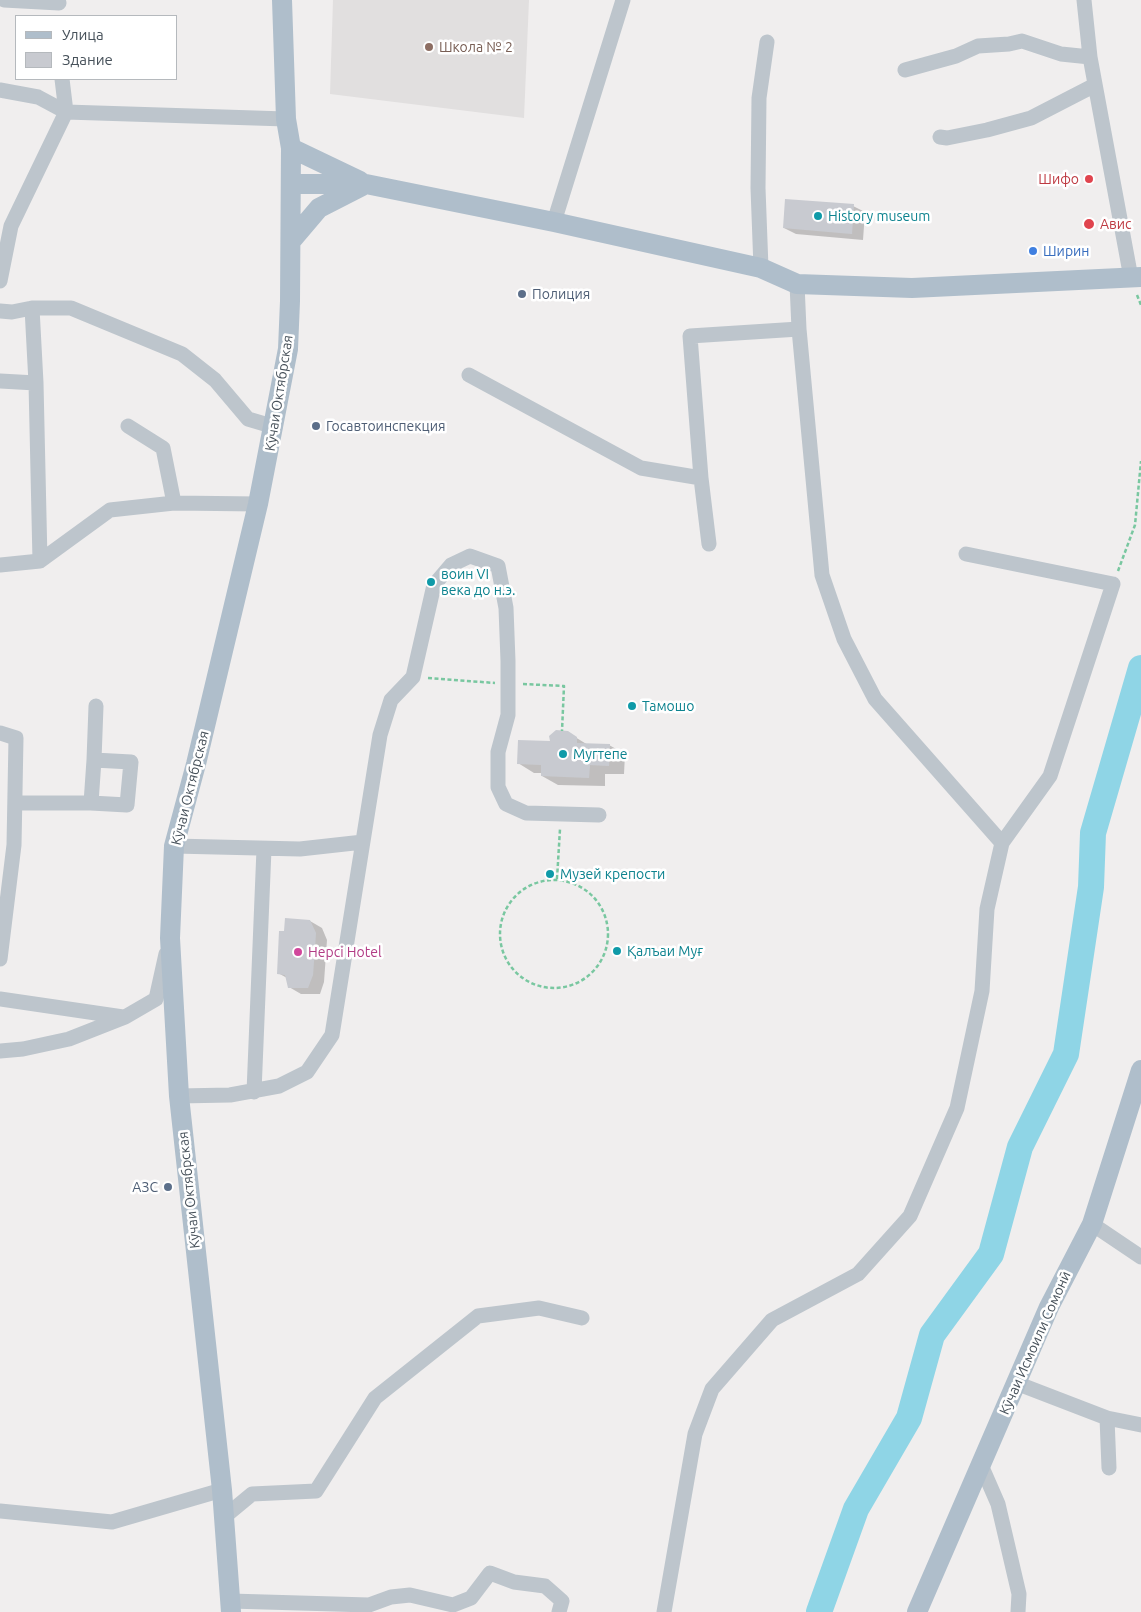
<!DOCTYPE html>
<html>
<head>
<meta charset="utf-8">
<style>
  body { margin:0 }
  #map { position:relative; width:1141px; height:1612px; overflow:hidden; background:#f0eeee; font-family:Ubuntu,sans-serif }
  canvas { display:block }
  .legend { position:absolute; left:15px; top:15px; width:162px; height:65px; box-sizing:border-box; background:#fff; border:1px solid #b5b9bd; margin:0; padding:6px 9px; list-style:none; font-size:15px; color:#47515a }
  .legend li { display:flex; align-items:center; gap:10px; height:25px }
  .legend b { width:25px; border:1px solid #b5b9bd }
</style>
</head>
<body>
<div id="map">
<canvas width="1141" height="1612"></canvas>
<ul class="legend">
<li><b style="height:6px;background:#afbecb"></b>Улица</li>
<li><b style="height:14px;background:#c8cad0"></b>Здание</li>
</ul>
</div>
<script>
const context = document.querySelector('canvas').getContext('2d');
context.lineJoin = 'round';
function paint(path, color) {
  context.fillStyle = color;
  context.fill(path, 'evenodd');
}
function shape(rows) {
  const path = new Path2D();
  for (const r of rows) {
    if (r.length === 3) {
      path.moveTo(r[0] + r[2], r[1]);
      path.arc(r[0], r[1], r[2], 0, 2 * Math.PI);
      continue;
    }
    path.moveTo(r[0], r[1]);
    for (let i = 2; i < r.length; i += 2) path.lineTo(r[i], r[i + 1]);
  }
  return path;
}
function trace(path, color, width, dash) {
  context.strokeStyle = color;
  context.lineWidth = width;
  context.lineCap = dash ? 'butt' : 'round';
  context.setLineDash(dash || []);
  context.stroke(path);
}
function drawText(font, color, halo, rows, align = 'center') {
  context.font = font + ' Ubuntu,sans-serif';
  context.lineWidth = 5;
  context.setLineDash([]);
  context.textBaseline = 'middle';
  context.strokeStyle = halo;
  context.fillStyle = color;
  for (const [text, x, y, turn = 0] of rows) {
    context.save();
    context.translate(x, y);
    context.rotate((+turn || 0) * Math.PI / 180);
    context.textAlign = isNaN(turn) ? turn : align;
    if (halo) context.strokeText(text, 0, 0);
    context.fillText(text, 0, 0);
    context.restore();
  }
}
paint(shape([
  [333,0,529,0,524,118,330,94]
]), '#e1dfdf');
paint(shape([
  [853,206,865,212,863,240,796,234,784,228],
  [567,732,588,745,609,745,625,754,624,774,605,774,605,786,558,785,542,776,542,773,534,773,518,763],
  [310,921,322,928,327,940,324,982,320,994,301,994,289,987,287,978,278,973,285,932]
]), '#0003');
trace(shape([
  [819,1612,856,1509,909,1418,932,1335,991,1254,1020,1147,1066,1054,1091,887,1093,833,1141,668]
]), '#8fd5e6', 26);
paint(shape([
  [785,199,854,204,852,234,783,228],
  [556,730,568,731,577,737,577,743,610,744,609,766,590,765,589,778,541,776,541,765,517,764,518,740,550,741,549,736],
  [285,918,310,920,316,933,313,975,308,988,288,988,285,975,277,974,279,931,284,931]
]), '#c8cad0');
trace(shape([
  [1137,295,1141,305],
  [1118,571,1135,525,1141,461],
  [428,678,495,683],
  [523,684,564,686,562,731],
  [557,879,560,829],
  [554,934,54]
]), '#79c7a0', 2.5, [4, 2.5]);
trace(shape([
  [4,0,59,3],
  [1084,0,1090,57,1131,278],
  [905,70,956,56,978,46,1009,44,1022,41,1061,54,1090,57],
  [62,79,66,112],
  [0,90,38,97,66,112],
  [940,137,947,138,987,130,1031,118,1095,85],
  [554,222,623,0],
  [761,268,758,188,759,98,767,42],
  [0,281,11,226,66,112,286,119],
  [797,284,799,329,822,575,844,639,875,699,1002,843],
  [32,308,71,308,182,354,215,380,248,419,275,427],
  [0,311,12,312,32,308,36,383,40,561,110,510,174,503,258,504],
  [469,375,641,468,701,478,690,336,799,329],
  [0,381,36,383],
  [128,426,163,448,174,503],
  [701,478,709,544],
  [0,565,40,561],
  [0,733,16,738,14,845,0,959],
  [15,803,91,803,127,805,131,762,94,760,96,706],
  [91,803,94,760],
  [174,846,300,849,363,842],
  [0,999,123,1017],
  [0,1051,23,1049,69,1039,125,1017,156,999,166,954],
  [254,1092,264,849],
  [179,1096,230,1095,279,1086,307,1072,332,1035,380,735,391,700,413,677,434,585,451,565,470,556,498,566,506,608,508,661,508,715,498,752,498,787,506,804,526,813,599,815],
  [1092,1224,1141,1257],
  [1016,1383,1107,1418,1109,1468],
  [1107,1418,1141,1425],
  [981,1465,998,1504,1019,1594,1018,1612],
  [0,1511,112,1522,222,1490],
  [223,1518,252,1494,316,1491,375,1398,478,1316,539,1308,582,1318],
  [230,1601,369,1605,391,1597,410,1595,453,1605,471,1598,490,1573,514,1582,545,1586,562,1601,559,1612],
  [664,1612,695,1434,712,1389,772,1320,858,1274,910,1216,957,1108,982,991,987,909,1002,843,1050,776,1113,584,966,554]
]), '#bdc5cc', 15);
trace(shape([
  [291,148,360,181],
  [291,184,366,184,554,222,761,268,797,284,912,288,1141,277],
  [291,241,319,208,362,186],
  [231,1612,222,1490,179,1096,170,938,174,846,196,764,258,504,288,349,290,301,291,148,286,119,282,0],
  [917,1612,1049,1307,1092,1224,1141,1070]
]), '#afbecb', 20);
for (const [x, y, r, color] of [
  [429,47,5,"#8d6e63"],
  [1089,179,5,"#e0444e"],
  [818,216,5,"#0f9aa8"],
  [1089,224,6,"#e0444e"],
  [1033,251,5,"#3f7fe0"],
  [522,294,5,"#5c6f8a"],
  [316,426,5,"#5c6f8a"],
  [431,582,5,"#0f9aa8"],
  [632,706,5,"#0f9aa8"],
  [563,754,5,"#0f9aa8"],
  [550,874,5,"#0f9aa8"],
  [617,951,5,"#0f9aa8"],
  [298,952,5,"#d1479c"],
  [168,1187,5,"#5c6f8a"]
]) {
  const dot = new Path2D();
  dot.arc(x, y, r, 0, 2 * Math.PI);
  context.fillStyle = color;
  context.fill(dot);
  trace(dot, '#fff', 2);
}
drawText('14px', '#785e54', '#fff', [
  ["Школа № 2",439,47]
], 'left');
drawText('14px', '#be3a42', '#fff', [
  ["Шифо",1079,179],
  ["Авис",1100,224,"left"]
], 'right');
drawText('14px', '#0d838f', '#fff', [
  ["History museum",828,216],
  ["воин VI",441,574],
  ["века до н.э.",441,590],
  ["Тамошо",642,706],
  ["Мугтепе",573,754],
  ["Музей крепости",560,874],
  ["Қалъаи Муғ",627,951]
], 'left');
drawText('14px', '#366cbe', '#fff', [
  ["Ширин",1043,251]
], 'left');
drawText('14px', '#4e5e75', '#fff', [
  ["Полиция",532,294],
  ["Госавтоинспекция",326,426],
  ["АЗС",158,1187,"right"]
], 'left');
drawText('14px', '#47515a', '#fff', [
  ["Кӯчаи Октябрская",279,393,-81],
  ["Кӯчаи Октябрская",190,788,-76],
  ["Кӯчаи Октябрская",189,1190,-96],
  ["Кӯчаи Исмоили Сомонӣ",1035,1343,-66]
]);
drawText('14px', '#b23c85', '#fff', [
  ["Hepci Hotel",308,952]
], 'left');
</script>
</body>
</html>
